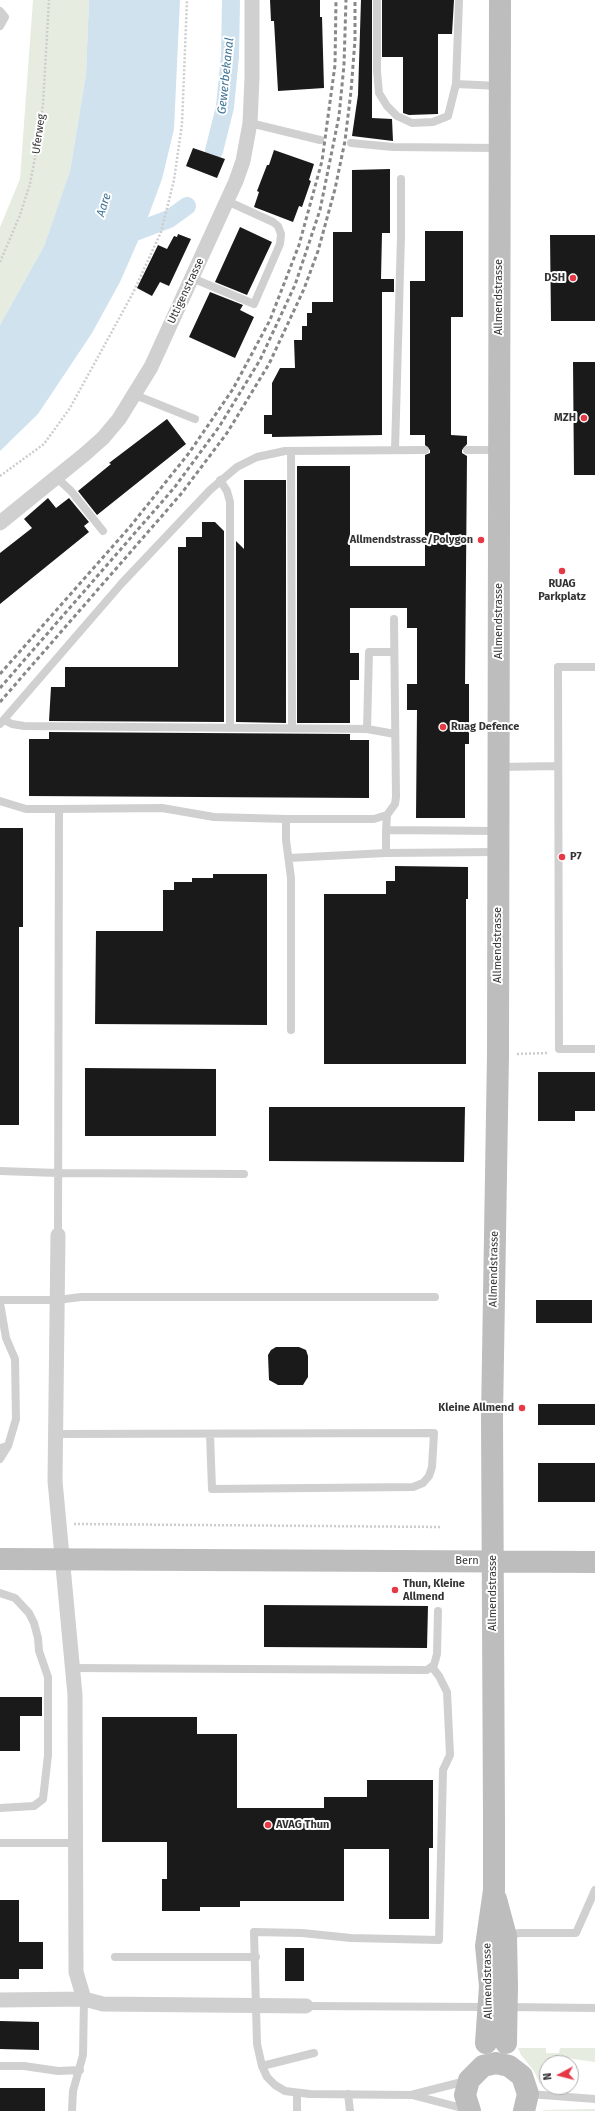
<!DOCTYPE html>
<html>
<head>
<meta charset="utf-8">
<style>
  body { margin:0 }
  #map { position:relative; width:595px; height:2111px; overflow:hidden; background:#fff; font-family:"Fira Sans",sans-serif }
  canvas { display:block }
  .north { position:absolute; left:539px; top:2055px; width:40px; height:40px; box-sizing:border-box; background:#fff; border:1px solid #adadad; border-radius:50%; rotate:263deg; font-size:11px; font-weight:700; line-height:16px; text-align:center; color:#333 }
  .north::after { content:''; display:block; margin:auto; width:14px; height:18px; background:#e63946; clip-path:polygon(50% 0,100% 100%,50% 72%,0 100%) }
</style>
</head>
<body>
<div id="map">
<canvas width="595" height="2111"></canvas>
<div class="north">N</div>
</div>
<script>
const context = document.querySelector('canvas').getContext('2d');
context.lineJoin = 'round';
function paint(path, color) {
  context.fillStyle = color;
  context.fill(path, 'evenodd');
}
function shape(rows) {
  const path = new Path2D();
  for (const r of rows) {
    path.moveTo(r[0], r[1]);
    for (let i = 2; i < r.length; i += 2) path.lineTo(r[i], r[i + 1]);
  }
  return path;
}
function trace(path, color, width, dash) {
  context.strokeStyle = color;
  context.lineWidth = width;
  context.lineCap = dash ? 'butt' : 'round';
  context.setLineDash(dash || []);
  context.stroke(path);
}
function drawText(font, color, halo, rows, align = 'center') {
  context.font = font + ' "Fira Sans",sans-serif';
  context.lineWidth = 4;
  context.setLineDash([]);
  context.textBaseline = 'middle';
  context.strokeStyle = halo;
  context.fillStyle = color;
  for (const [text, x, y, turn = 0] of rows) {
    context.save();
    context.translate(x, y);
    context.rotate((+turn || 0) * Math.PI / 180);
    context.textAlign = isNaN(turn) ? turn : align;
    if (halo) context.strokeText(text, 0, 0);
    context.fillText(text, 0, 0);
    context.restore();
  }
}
paint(shape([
  [33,0,89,0,86,74,70,171,44,246,0,325,0,227,20,179],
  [518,2048,546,2048,546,2053,559,2053,560,2048,595,2048,595,2062,552,2056,550,2063,547,2063,547,2085,540,2084,534,2071,521,2055],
  [595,2109,595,2111,542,2111,544,2110]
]), '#e6ecdf');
paint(shape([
  [89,0,180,0,174,129,162,179,145,225,120,282,92,333,38,414,0,451,0,325,44,246,70,171,86,74]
]), '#cfe2ee');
trace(shape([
  [214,151,225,107,230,56,231,0],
  [119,238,169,219,187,206]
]), '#cfe2ee', 18);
paint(shape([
  [270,0,320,0,320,17,322,17,324,88,278,91,274,21,271,21],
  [361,0,372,0,372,118,392,119,393,141,352,136,358,95],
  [382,0,454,0,452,34,438,34,438,114,409,115,403,113,403,57,382,57],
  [193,148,225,159,217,178,186,166],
  [274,150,314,164,309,180,311,181,302,207,299,206,293,222,254,207,259,192,257,191,267,165,269,165],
  [390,169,390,233,382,233,381,279,394,279,394,292,382,292,382,435,272,437,272,434,264,434,264,415,272,415,272,383,280,368,295,368,294,340,302,340,302,326,307,326,307,313,312,313,312,302,333,302,333,232,352,232,352,170],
  [240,227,272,242,247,295,215,282],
  [425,231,463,231,463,317,451,317,451,435,467,436,467,444,462,450,462,453,467,456,465,684,469,684,469,744,465,744,465,818,416,818,417,710,407,710,407,684,417,684,417,628,407,628,407,608,350,608,350,653,359,653,359,680,350,680,350,723,297,723,297,466,350,466,350,566,425,566,425,455,430,453,430,450,425,445,425,435,410,435,410,281,425,281],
  [178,234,191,239,169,286,160,282,152,296,137,288,158,245,167,249,174,236,177,237],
  [550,235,595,235,595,321,551,321],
  [210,292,243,305,240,310,254,317,235,358,189,337],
  [573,362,595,362,595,475,574,475],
  [167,419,186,444,97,515,78,491,111,464,109,463],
  [244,480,286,480,286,723,236,722,236,541,244,549],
  [48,498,56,508,69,498,89,522,84,526,89,532,0,604,0,553,32,528,24,519],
  [202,522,215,522,224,531,224,722,49,721,51,687,65,687,65,667,178,667,178,547,186,547,186,537,202,537],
  [49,732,350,734,350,740,369,740,369,798,29,796,29,739,49,739],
  [0,828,23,828,23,927,19,927,19,1125,0,1125],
  [395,866,468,867,468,899,466,899,466,1064,324,1064,324,894,386,894,386,881,395,881],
  [213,874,267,874,267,1025,95,1024,96,931,163,931,163,890,174,890,174,882,192,882,192,878,213,878],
  [85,1068,216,1069,216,1136,85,1136],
  [538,1072,595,1072,595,1111,575,1111,575,1121,538,1121],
  [269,1107,465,1107,464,1162,269,1161],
  [536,1300,592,1300,592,1323,536,1323],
  [276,1347,299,1347,306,1350,308,1356,308,1377,303,1385,278,1385,269,1380,268,1355,271,1350],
  [538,1404,595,1404,595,1425,538,1425],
  [538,1463,595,1463,595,1502,538,1502],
  [264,1605,428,1606,427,1648,264,1647],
  [0,1697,42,1697,42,1716,20,1716,20,1751,0,1751],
  [102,1717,197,1717,197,1734,237,1734,237,1808,324,1808,324,1797,367,1797,367,1780,433,1780,433,1848,429,1848,429,1919,389,1919,389,1849,344,1849,344,1901,240,1901,240,1907,200,1907,200,1911,162,1911,162,1879,167,1879,167,1842,102,1842],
  [0,1900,19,1900,19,1942,43,1942,43,1969,19,1969,19,1979,0,1979],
  [285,1948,304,1948,304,1981,285,1981],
  [0,2021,39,2022,39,2050,0,2049],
  [0,2088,45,2088,45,2111,0,2111]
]), '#1a1a1a');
trace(shape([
  [0,262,20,215,30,184,37,147,43,104,49,0],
  [0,476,44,444,70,408,133,293,161,232,174,180,182,124,187,0],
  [517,1054,547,1053],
  [74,1524,442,1527]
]), '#cdcdcd', 2.5, [2, 2]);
trace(shape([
  [377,0,377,71,379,93,387,106,397,116,412,123,433,122,448,116,456,84,459,0],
  [0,11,5,17,0,26],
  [456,84,500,86],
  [250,123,320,140],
  [351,143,393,147,498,148],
  [192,278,254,304,280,244,281,234,278,226,273,222,227,201],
  [135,395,195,419],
  [395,450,401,236,401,179],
  [467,450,498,450],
  [291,451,292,728],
  [56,477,71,491,103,531],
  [220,480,227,491,230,502,230,727],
  [595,667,558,667,559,1049,595,1049],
  [4,720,12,724,24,726,367,729,395,734],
  [0,724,122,583,210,490,237,467,257,457,285,451,425,450],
  [367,729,369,652,393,652],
  [499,767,558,766],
  [0,801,26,809,59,809,58,1235],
  [59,809,162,808,214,817,286,819,374,819,387,815,395,804,396,797,394,619],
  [387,815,386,830,497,831],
  [286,819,286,840,291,878,291,1030],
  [386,853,498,852],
  [289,858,386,853,386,830],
  [0,1171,58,1173,244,1174],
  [0,1300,57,1300,81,1297,435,1297],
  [0,1303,6,1338,15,1359,16,1419,8,1446,0,1448],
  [55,1434,434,1433,432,1467,429,1476,423,1483,413,1487,212,1489,210,1434],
  [0,1459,8,1446],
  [0,1593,15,1598,29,1613,34,1623,38,1638,39,1651,48,1677,48,1755,43,1799,34,1806,0,1808],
  [432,1667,439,1676,447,1692,450,1755,443,1770,439,1940,351,1938,302,1933,254,1932,257,2044,262,2066,267,2077,275,2085,285,2091,293,2092,310,2094,411,2095,466,2081],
  [71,1668,427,1670,434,1665,437,1654,438,1611],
  [0,1843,76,1843],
  [506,1936,519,1933,576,1933,595,1890],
  [115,1957,256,1957],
  [306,2006,488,2007],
  [508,2007,595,2008],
  [0,2066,24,2066,58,2071,80,2070],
  [262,2066,314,2053],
  [297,2093,297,2111],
  [348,2094,350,2111],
  [529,2094,595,2099],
  [412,2095,466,2109],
  [72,2111,73,2091,83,2055,84,1999]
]), '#d0d0d0', 8);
trace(shape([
  [0,523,85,454,103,438,119,419,151,367,236,181,243,161,250,123,252,78,252,0],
  [58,1235,55,1481,75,1695,76,1972,84,1999],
  [0,2000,84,1999,103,2004,306,2006]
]), '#d0d0d0', 15);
trace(shape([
  [0,1559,595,1562],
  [496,1899,506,1936,507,1986],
  [490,1986,486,1946,494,1890,494,1820,492,1417,498,1054,500,0],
  [470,2111,465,2095,469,2080,483,2066,496,2063,509,2066,522,2076,528,2094,524,2111]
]), '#bdbdbd', 22);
trace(shape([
  [0,674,129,528,189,453,233,389,270,320,299,245,322,161,335,65,336,0],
  [0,688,174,488,219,427,260,360,295,285,320,210,339,116,344,65,346,0],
  [0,702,181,494,227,433,269,364,304,289,318,251,335,189,345,141,351,91,355,40,355,0]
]), '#888', 3, [4, 3]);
trace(shape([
  [486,2043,490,1986],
  [506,2043,507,1986]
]), '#bdbdbd', 22);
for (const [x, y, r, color] of [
  [573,278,4,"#e63946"],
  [584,418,4,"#e63946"],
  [481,540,4,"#e63946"],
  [562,571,4,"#e63946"],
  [443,727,4,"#e63946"],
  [562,857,4,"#e63946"],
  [522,1408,4,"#e63946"],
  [395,1590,4,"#e63946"],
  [268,1825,4,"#e63946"]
]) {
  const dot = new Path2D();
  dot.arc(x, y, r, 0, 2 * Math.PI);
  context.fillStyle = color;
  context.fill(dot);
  trace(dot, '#fff', 1.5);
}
drawText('11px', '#333', '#fff', [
  ["Uferweg",39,134,-82],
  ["Uttigenstrasse",186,291,-65],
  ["Allmendstrasse",499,297,-90],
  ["Allmendstrasse",499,621,-90],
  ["Allmendstrasse",498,945,-90],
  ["Allmendstrasse",494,1269,-89],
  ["Bern",467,1561],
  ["Allmendstrasse",493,1593,-90],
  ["Allmendstrasse",488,1981,-91]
]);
drawText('bold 11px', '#333', '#fff', [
  ["DSH",565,278],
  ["MZH",576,418],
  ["Allmendstrasse/Polygon",473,540],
  ["RUAG",562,584,"center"],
  ["Parkplatz",562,597,"center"],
  ["Ruag Defence",451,727,"left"],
  ["P7",570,857,"left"],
  ["Kleine Allmend",514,1408],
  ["Thun, Kleine",403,1584,"left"],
  ["Allmend",403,1597,"left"],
  ["AVAG Thun",276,1825,"left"]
], 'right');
drawText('italic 12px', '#3f7597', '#fff', [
  ["Gewerbekanal",226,76,-84],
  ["Aare",104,205,-73]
]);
</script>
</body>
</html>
